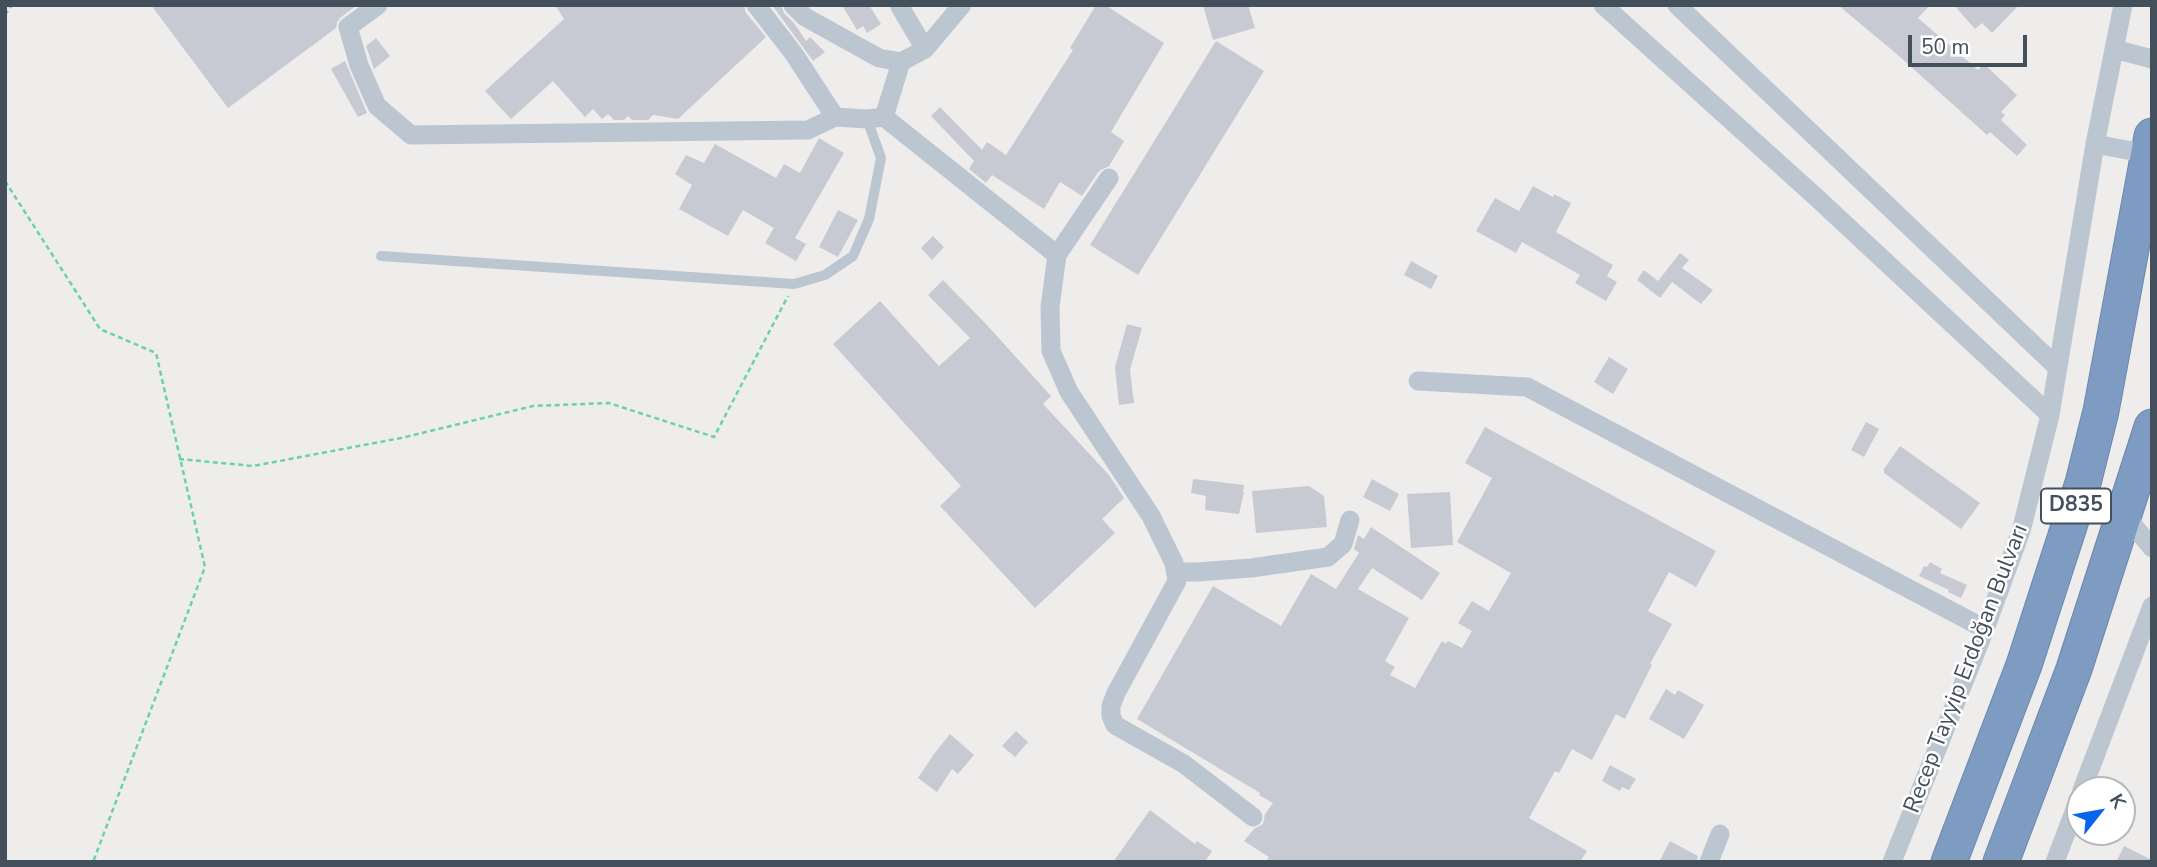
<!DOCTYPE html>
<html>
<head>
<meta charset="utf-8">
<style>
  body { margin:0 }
  #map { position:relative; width:2157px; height:867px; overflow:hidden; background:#efecec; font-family:"Nunito Sans",sans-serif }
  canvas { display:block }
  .frame { position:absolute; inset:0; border:7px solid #434f5b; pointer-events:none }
  .north { position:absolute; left:2066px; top:776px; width:70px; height:70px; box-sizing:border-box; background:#fff; border:2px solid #b4b9bd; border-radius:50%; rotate:59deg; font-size:19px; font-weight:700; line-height:28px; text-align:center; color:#434f5b }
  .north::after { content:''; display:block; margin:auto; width:24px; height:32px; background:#0864ed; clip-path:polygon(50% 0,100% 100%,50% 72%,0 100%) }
  .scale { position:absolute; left:1908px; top:35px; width:119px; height:32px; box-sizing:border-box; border:4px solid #434f5b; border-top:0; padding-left:9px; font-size:21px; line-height:24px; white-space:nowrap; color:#434f5b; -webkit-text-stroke:5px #fff; paint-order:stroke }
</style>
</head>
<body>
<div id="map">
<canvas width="2157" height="867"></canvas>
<div class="frame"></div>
<div class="north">K</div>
<div class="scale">50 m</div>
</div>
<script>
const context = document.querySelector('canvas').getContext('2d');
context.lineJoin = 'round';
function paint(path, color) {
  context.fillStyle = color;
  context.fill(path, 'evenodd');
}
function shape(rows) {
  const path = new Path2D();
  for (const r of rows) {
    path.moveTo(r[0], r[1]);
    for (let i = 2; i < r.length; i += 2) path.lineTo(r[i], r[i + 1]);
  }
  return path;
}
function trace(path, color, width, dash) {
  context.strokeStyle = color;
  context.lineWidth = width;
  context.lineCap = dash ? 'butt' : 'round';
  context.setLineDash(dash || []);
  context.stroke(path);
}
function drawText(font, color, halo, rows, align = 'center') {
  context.font = font + ' "Nunito Sans",sans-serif';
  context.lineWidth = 5;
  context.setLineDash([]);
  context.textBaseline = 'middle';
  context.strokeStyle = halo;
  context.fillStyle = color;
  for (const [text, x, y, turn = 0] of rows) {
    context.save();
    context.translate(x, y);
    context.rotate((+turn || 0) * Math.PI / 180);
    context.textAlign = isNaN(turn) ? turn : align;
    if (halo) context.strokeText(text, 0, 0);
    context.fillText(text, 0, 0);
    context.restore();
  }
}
paint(shape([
  [151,5,357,5,340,18,337,22,336,28,228,108],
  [555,5,744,5,746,13,766,37,678,119,653,115,648,120,632,120,628,116,624,120,614,120,608,114,602,119,593,109,585,117,553,81,511,119,485,91,564,19],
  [772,5,781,5,784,13,794,23,806,41,810,37,825,52,813,61],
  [842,5,869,5,881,24,867,33,863,26,857,30],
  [1096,5,1105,5,1164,43,1111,132,1124,141,1109,166,1099,171,1082,196,1060,182,1044,209,992,175,986,183,969,169,974,161,931,116,940,107,982,150,987,142,1006,155,1073,50,1070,48],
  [1203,5,1248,5,1255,28,1213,40],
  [1838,5,1930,5,1918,18,1978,70,1984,64,2017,95,2001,112,2005,115,2001,120,2027,145,2017,156,1990,132,1987,135,1899,56],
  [1954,5,2019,5,1992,33,1982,23,1975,29],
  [376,38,390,56,374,69,366,46],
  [1216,41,1264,71,1138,275,1090,245],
  [345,61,367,113,358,117,331,69],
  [819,138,844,153,795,238,806,244,796,261,765,243,774,228,743,210,728,236,679,209,692,185,675,174,686,155,704,163,715,144,776,178,784,164,800,173],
  [1533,186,1553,197,1554,194,1571,203,1556,232,1613,265,1607,276,1617,282,1606,301,1575,283,1580,275,1522,242,1516,253,1476,231,1495,198,1519,211],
  [838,210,858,220,838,257,819,247],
  [933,236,944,247,932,260,921,248],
  [1680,253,1689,260,1682,268,1713,290,1701,304,1672,282,1660,298,1637,280,1644,270,1658,281],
  [1411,261,1438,276,1431,289,1404,275],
  [943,280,986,324,1051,396,1043,404,1109,475,1124,498,1102,519,1115,533,1035,608,940,506,961,486,833,344,880,301,939,366,970,338,928,295],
  [1127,324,1142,328,1130,370,1134,403,1119,405,1115,367],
  [1609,357,1628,369,1613,394,1594,382],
  [1866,422,1879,429,1864,457,1851,450],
  [1485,427,1716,551,1696,587,1669,572,1648,611,1672,624,1650,664,1652,665,1625,719,1616,714,1592,760,1572,749,1559,773,1555,771,1529,818,1587,851,1580,862,1266,862,1269,857,1244,841,1254,829,1263,824,1265,814,1273,803,1259,795,1260,793,1137,719,1213,586,1281,626,1311,574,1336,589,1359,553,1354,549,1358,535,1364,539,1371,527,1440,573,1422,600,1372,568,1358,589,1409,618,1385,661,1395,667,1390,675,1415,688,1442,641,1446,644,1448,641,1462,648,1472,631,1458,623,1472,601,1489,611,1511,573,1457,542,1492,478,1465,463],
  [1900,446,1980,503,1961,529,1884,473,1884,469],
  [1193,479,1244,485,1243,492,1244,492,1239,514,1205,510,1206,496,1191,493],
  [1372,479,1399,494,1390,511,1363,497],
  [1309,486,1324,496,1327,527,1256,533,1252,491],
  [1450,492,1453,545,1411,548,1407,494],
  [1930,562,1942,569,1940,573,1967,585,1961,598,1948,592,1949,590,1919,576,1924,566,1927,567],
  [1666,689,1675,695,1678,690,1704,705,1684,739,1649,719],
  [1016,731,1028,742,1015,757,1002,746],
  [950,734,974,755,958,774,952,769,937,792,918,778,934,754],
  [1610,765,1636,779,1629,790,1622,787,1620,791,1602,781],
  [1150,810,1195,844,1197,841,1212,851,1205,862,1113,862],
  [1670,841,1698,856,1697,862,1659,862],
  [2124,846,2152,860,2152,862,2116,862]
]), '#c7cad3');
const highway = shape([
  [1949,862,2024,665,2083,483,2101,411,2152,136],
  [2001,862,2074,669,2152,427]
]);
trace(highway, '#6a87ac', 37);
trace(shape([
  [5,15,12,5],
  [5,181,100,329,156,353,205,567,93,862],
  [179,459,253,466,401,438,533,406,609,403,714,437,788,296]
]), '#6ad3a3', 2.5, [5, 3.5]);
trace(shape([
  [381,256,794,284,825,275,853,256,869,219,881,158,867,119]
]), '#bbc6d0', 10);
trace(shape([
  [378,5,348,27,359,65,377,106,411,135,808,130,835,117],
  [756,5,794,54,835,117,867,119,884,117],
  [793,5,805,17,879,58,901,62,925,49,962,5],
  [899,5,925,49],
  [1603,5,1817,198,2050,415],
  [1677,5,2058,368],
  [2114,49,2152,59],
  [901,62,884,117,1057,255,1050,307,1051,351,1069,392,1151,516,1174,563,1177,581,1116,693,1111,706,1111,716,1115,725,1184,764,1253,817],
  [2095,144,2148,154],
  [1057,255,1109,178],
  [1418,381,1527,387,1985,629],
  [2124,514,2152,548],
  [1176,572,1197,572,1251,568,1328,557,1343,544,1350,520],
  [2082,790,2152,606],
  [1709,862,1720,834],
  [1892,862,1985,629,2021,531,2050,415,2095,144,2123,5],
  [2055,862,2080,796]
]), '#bbc6d0', 19);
trace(highway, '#7e9cc1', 35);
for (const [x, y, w] of [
  [2076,506,70]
]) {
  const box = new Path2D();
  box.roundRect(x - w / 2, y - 17.5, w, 35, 5);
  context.fillStyle = '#fff';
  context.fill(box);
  trace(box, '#434f5b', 2);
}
drawText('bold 21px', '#434f5b', null, [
  ["D835",2076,506]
]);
drawText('23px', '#434f5b', '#fff', [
  ["Recep Tayyip Erdoğan Bulvarı",1967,669,-69]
]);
</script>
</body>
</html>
